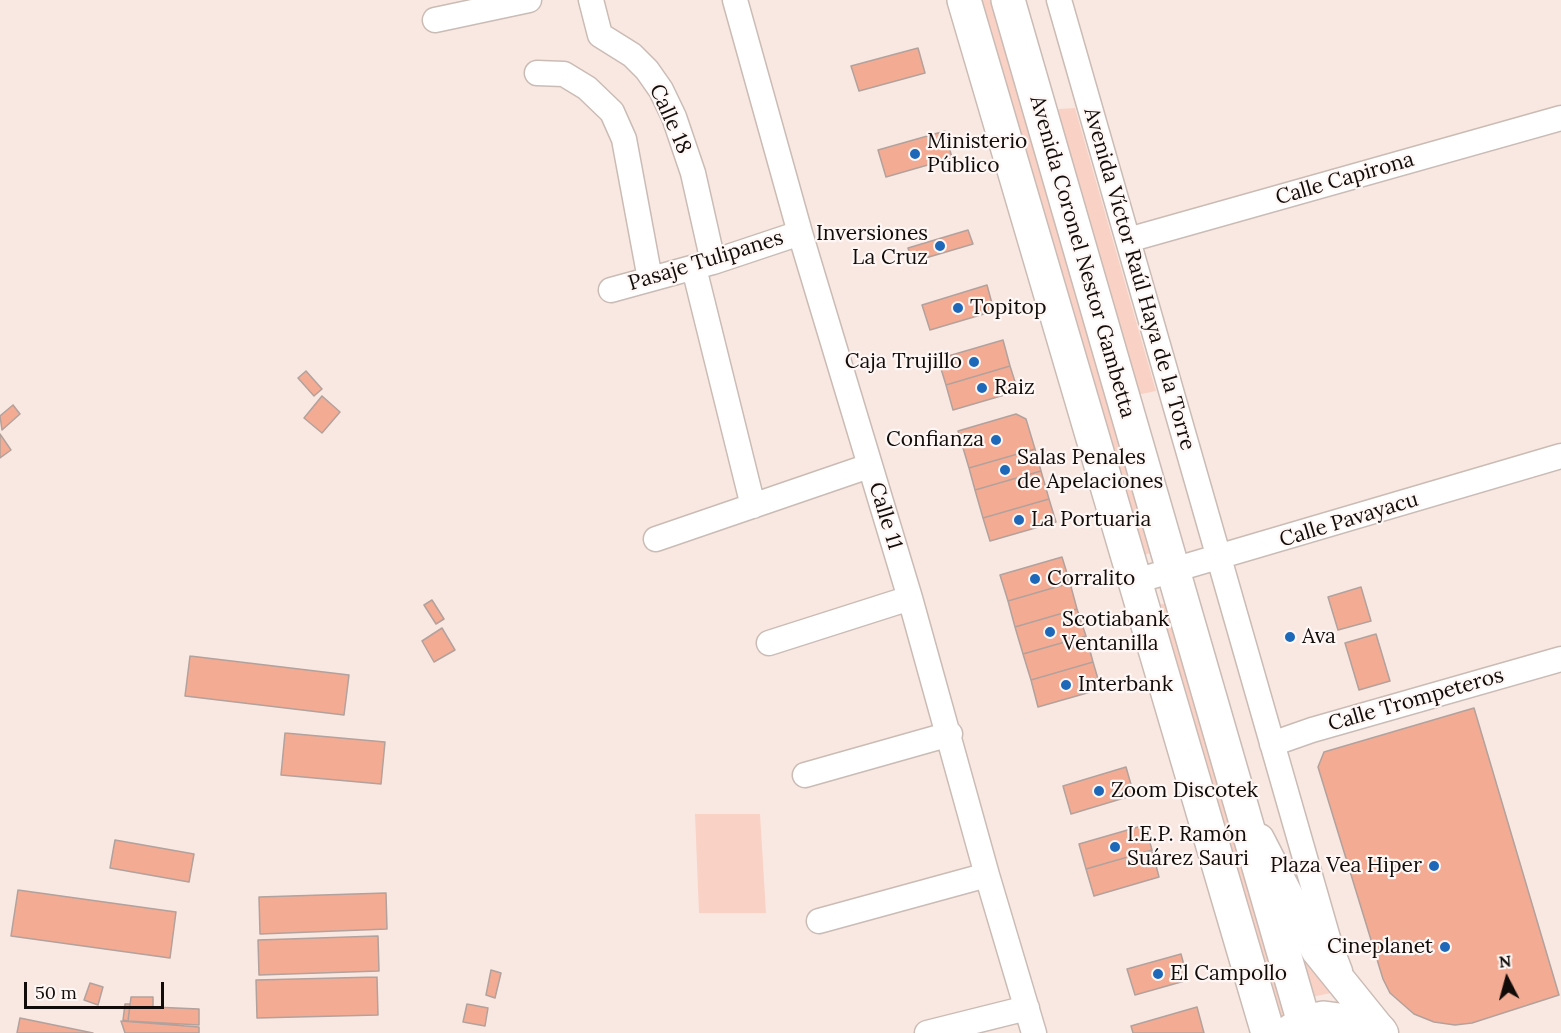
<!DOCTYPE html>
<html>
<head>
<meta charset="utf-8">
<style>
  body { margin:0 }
  #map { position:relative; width:1561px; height:1033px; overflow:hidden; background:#f9e8e2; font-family:Lora,serif }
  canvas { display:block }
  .north { position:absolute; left:1477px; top:949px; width:60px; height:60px; -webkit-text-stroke:4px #fef7f5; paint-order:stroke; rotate:354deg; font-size:16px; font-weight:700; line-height:24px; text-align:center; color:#110b09 }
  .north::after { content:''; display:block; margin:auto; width:21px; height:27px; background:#110b09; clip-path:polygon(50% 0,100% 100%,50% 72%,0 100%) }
  .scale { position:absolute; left:24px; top:982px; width:140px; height:27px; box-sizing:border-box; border:3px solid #110b09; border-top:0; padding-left:8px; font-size:18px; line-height:21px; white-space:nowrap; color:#110b09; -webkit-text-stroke:4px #fef7f5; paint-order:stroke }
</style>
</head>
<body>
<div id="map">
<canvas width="1561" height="1033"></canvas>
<div class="north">N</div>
<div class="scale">50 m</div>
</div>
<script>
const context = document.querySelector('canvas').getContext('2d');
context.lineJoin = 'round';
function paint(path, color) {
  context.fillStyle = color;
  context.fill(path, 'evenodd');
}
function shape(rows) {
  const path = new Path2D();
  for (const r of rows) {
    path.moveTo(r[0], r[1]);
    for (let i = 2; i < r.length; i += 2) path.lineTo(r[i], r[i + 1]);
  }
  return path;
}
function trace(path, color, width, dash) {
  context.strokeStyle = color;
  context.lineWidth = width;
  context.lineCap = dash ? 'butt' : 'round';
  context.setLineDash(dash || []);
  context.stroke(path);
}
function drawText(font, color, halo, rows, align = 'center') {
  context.font = font + ' Lora,serif';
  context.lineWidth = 4.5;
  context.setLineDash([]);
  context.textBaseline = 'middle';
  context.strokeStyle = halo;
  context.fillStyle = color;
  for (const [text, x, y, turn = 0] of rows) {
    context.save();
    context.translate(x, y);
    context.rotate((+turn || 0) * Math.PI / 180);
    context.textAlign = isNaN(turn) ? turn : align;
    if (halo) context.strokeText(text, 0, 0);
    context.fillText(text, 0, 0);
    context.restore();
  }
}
paint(shape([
  [975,0,995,0,1152,552,1145,555],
  [1075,108,1156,391,1137,395,1055,112,1059,109],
  [1167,603,1290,1008,1276,1022,1157,605],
  [695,814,760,814,766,913,699,913],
  [1287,911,1336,992,1307,998]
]), '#f9d2c5');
const building = shape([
  [918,48,925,73,859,91,851,66,918,48],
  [945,131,952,158,886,177,878,150,945,131],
  [968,230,973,244,912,262,908,248,968,230],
  [987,285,994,311,930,330,922,305,987,285],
  [1003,340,1010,366,946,385,938,359,1003,340],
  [1010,366,1018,391,953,410,946,385,1010,366],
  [306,371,322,389,314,396,298,378,306,371],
  [322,396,340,412,322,433,304,418,322,396],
  [13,405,20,414,2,430,0,416,13,405],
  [1016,414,1026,419,1035,449,969,468,958,431,1016,414],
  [0,434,11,450,0,458,0,434],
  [1035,449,1041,471,975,490,969,468,1035,449],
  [1041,471,1049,499,983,518,975,490,1041,471],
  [1049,499,1056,522,990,541,983,518,1049,499],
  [1062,557,1070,583,1008,601,1000,575,1062,557],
  [1070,583,1077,609,1015,627,1008,601,1070,583],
  [1361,587,1371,621,1338,630,1328,597,1361,587],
  [432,600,444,619,436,624,424,605,432,600],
  [1077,609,1086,636,1023,654,1015,627,1077,609],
  [442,628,455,650,434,662,422,641,442,628],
  [1376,634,1390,681,1359,690,1345,643,1376,634],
  [1086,636,1093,662,1031,680,1023,654,1086,636],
  [190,656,349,675,344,715,185,696,190,656],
  [1093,662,1101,689,1038,707,1031,680,1093,662],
  [1474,708,1559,995,1472,1023,1455,1025,1434,1022,1414,1014,1390,993,1383,979,1318,767,1324,752,1474,708],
  [285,733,385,742,381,784,281,775,285,733],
  [1126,767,1134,795,1071,814,1063,786,1126,767],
  [1145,825,1152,850,1086,869,1079,844,1145,825],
  [115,840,194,854,189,882,110,868,115,840],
  [1152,850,1159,877,1094,896,1086,869,1152,850],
  [18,890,176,912,170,958,11,936,18,890],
  [386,893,387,929,260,934,259,897,386,893],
  [378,936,379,971,259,975,258,940,378,936],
  [1181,954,1188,980,1135,995,1127,969,1181,954],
  [491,970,501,973,495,998,486,995,491,970],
  [377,977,378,1015,257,1018,256,980,377,977],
  [90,983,103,987,98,1005,84,1000,90,983],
  [131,997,153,997,153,1007,199,1009,199,1025,128,1021,131,997],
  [125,1004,130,1004,128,1021,123,1020,125,1004],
  [467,1004,488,1008,485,1026,463,1022,467,1004],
  [1197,1007,1204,1033,1133,1033,1131,1026,1197,1007],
  [20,1018,93,1033,17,1033,20,1018],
  [121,1021,199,1027,199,1033,125,1033,121,1021]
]);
paint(building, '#f3ac93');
trace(building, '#b2a19c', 1.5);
const minor = shape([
  [591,0,600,35,632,55,647,70,661,90,674,117,693,173,713,262],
  [735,0,800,233,910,598,987,875,1034,1033],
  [1059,0,1330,945,1340,971],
  [435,20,529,0],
  [537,73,564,74,587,88,612,112,624,139,650,279],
  [1128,240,1561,118],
  [694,268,753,506],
  [611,290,713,262,800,233],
  [656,539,869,466],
  [1136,581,1561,456],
  [769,643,910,598],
  [1272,744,1312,730,1561,659],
  [805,775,950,734],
  [819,921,987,875],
  [927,1033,1027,1008]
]);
const major = shape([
  [1259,839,1316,950,1383,1033]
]);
const highway = shape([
  [964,0,1268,1033],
  [1008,0,1307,1033],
  [1288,1033,1304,1022,1324,1018,1363,1023,1380,1031]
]);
trace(minor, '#cbbbb5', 27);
trace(major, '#cbbbb5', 33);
trace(highway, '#cbbbb5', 36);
trace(minor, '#fff', 24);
trace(major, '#fff', 30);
trace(highway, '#fff', 33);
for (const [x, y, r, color] of [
  [915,154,6,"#1d68b8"],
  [940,246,6,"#1d68b8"],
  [958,308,6,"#1d68b8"],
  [974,362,6,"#1d68b8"],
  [982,388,6,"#1d68b8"],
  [996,440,6,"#1d68b8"],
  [1005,470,6,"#1d68b8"],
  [1019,520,6,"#1d68b8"],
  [1035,579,6,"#1d68b8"],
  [1050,632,6,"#1d68b8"],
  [1290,637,6,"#1d68b8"],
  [1066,685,6,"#1d68b8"],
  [1099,791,6,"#1d68b8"],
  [1115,847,6,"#1d68b8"],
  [1434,866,6,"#1d68b8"],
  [1445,947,6,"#1d68b8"],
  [1158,974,6,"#1d68b8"]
]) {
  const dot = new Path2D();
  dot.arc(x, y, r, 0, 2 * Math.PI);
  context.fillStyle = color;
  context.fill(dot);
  trace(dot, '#fef7f5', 2);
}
drawText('21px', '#110b09', '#fef7f5', [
  ["Calle 18",670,119,66],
  ["Calle Capirona",1345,179,-16],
  ["Avenida Coronel Nestor Gambetta",1082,257,74],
  ["Pasaje Tulipanes",706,261,-17],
  ["Avenida Víctor Raúl Haya de la Torre",1139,279,74],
  ["Calle 11",885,516,73],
  ["Calle Pavayacu",1349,520,-17],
  ["Calle Trompeteros",1416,700,-16]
]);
drawText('21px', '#110b09', '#fef7f5', [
  ["Ministerio",927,142],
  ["Público",927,166],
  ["Inversiones",928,234,"right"],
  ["La Cruz",928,258,"right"],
  ["Topitop",970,308],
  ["Caja Trujillo",962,362,"right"],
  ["Raiz",994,388],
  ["Confianza",984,440,"right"],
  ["Salas Penales",1017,458],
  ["de Apelaciones",1017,482],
  ["La Portuaria",1031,520],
  ["Corralito",1047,579],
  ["Scotiabank",1062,620],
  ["Ventanilla",1062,644],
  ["Ava",1302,637],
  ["Interbank",1078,685],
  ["Zoom Discotek",1111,791],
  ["I.E.P. Ramón",1127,835],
  ["Suárez Sauri",1127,859],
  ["Plaza Vea Hiper",1422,866,"right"],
  ["Cineplanet",1433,947,"right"],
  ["El Campollo",1170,974]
], 'left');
</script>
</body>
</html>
